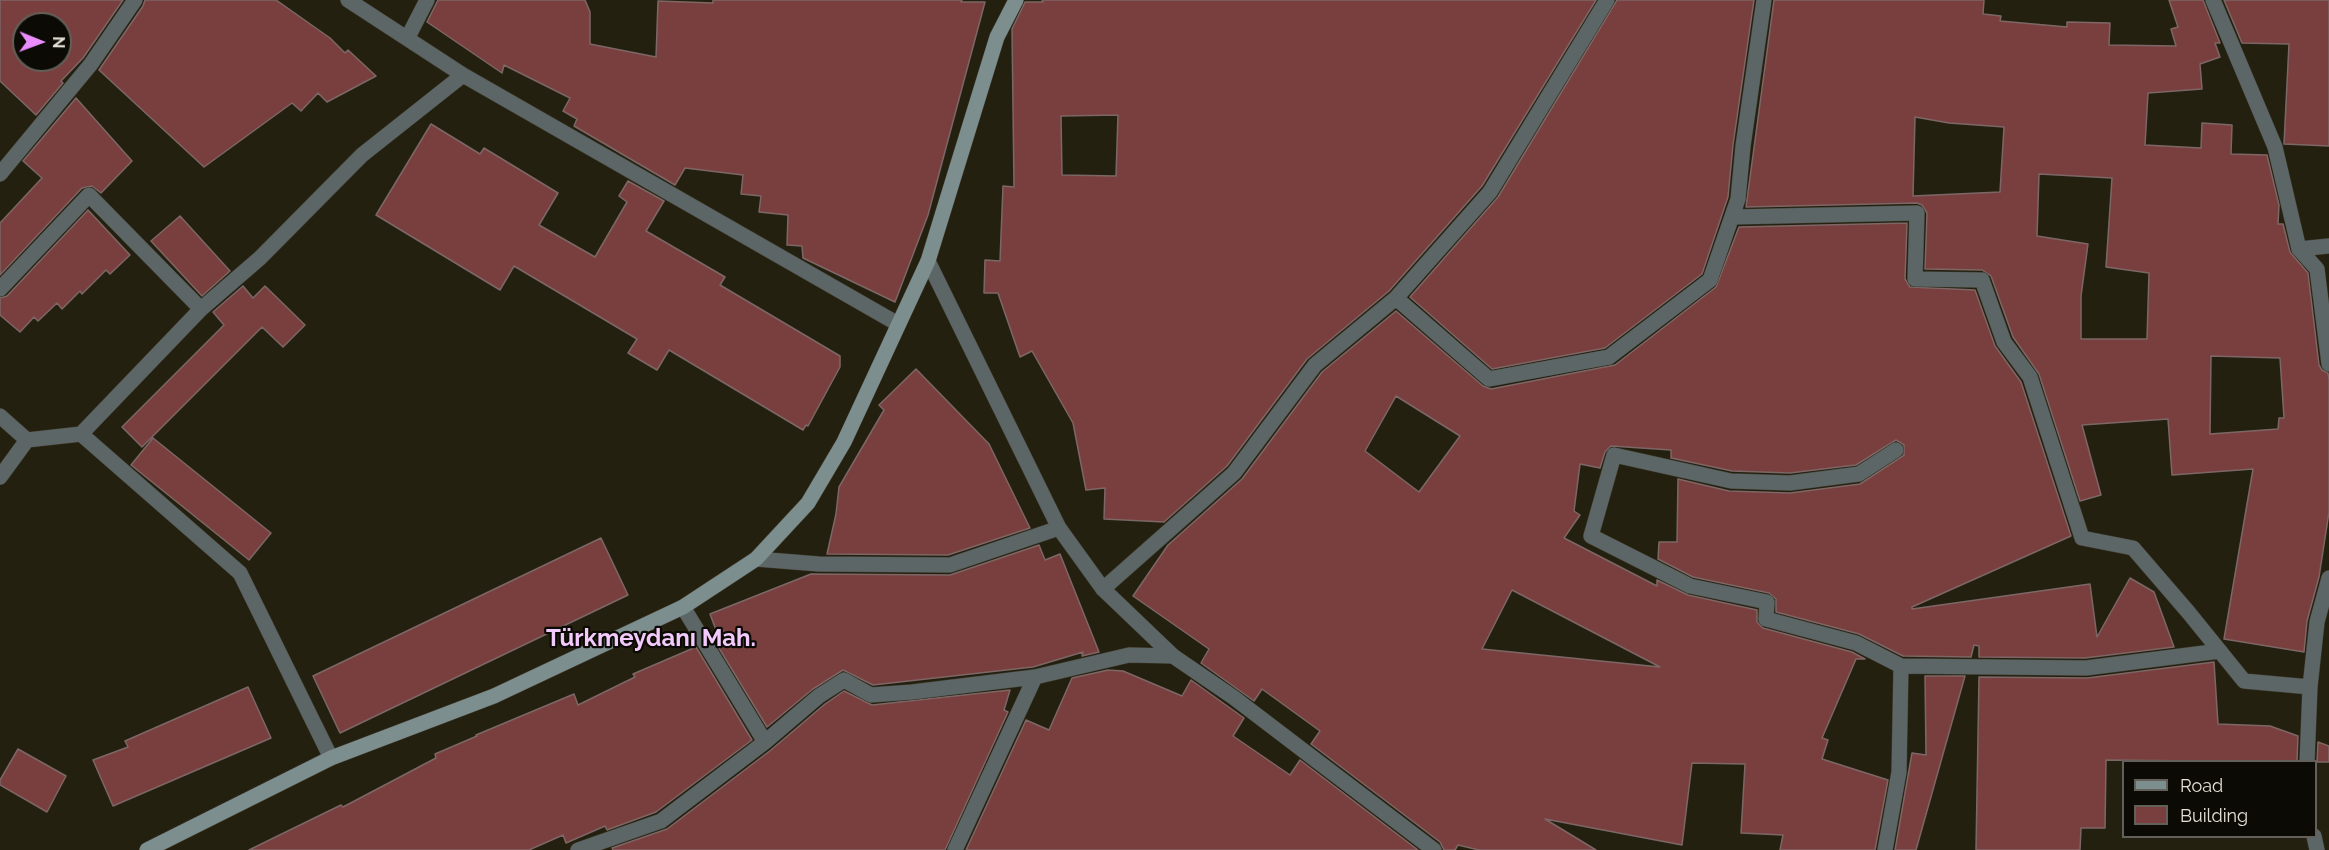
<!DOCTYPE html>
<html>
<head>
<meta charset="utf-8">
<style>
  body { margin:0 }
  #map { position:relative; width:2329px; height:850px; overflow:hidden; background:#242010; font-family:Raleway,sans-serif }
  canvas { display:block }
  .legend { position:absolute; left:2122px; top:760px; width:195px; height:78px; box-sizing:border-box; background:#0c0a04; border:2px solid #626058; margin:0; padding:8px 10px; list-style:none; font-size:18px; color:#e3e0d6 }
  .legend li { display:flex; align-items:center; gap:12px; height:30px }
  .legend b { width:30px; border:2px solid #626058 }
  .north { position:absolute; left:12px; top:12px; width:60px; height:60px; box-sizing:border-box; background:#0c0a04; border:2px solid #626058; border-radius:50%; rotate:91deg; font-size:16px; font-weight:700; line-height:24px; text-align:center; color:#e3e0d6 }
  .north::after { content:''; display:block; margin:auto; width:21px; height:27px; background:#e98dfe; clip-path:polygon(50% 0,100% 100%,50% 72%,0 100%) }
</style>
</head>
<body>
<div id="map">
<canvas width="2329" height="850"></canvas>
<ul class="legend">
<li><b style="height:8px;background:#7d8e8f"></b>Road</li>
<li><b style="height:16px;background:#793f3e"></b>Building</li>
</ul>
<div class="north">N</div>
</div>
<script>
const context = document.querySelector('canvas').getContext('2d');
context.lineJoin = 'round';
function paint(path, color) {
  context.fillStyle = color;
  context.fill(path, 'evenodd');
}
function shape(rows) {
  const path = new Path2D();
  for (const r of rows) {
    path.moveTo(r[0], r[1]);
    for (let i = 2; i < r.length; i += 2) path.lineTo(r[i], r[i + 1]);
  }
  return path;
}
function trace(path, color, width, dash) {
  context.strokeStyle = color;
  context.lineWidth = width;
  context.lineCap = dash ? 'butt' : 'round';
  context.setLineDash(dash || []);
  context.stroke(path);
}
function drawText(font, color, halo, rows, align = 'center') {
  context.font = font + ' Raleway,sans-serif';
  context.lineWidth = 4.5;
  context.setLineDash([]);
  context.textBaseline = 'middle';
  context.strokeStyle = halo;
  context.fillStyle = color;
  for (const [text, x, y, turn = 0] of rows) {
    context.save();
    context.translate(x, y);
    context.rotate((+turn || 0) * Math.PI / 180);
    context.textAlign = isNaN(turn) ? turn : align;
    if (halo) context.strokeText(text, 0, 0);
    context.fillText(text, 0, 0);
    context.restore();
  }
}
const building = shape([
  [0,0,123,0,83,58,61,81,63,83,36,115,0,81,0,0],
  [24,24,60,24,60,60,24,60,24,24],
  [145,0,276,0,330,38,345,53,348,50,376,76,327,102,318,93,301,111,292,103,204,167,99,70,143,6,145,0],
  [438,0,585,0,590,12,590,44,656,57,658,1,713,3,713,0,962,0,961,2,985,2,928,215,895,302,803,258,802,246,787,245,788,215,759,212,761,196,741,194,743,175,685,168,675,185,574,126,577,119,563,111,570,98,504,65,502,73,427,22,438,0],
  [1042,0,1596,0,1482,186,1389,291,1307,359,1227,466,1164,522,1104,519,1105,488,1086,490,1073,423,1032,351,1020,357,998,293,984,293,985,260,1000,261,1003,186,1014,187,1012,29,1025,2,1043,2,1042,0],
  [1118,115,1116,176,1062,175,1061,116,1118,115],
  [1617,0,1754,0,1733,145,1728,197,1702,274,1605,348,1492,369,1410,297,1498,197,1617,0],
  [1774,0,1984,0,1983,14,2001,16,2000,21,2067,27,2067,22,2110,23,2109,45,2176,46,2171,29,2178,27,2169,0,2203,0,2220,43,2215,43,2220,57,2200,64,2202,89,2148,93,2145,145,2201,148,2202,123,2232,125,2231,154,2267,155,2279,205,2278,224,2283,224,2290,252,2308,273,2319,365,2322,370,2328,373,2329,380,2329,512,2319,577,2307,621,2304,652,2224,639,2253,469,2172,475,2168,419,2082,425,2101,495,2080,501,2039,374,2013,337,1991,276,1982,270,1925,269,1927,213,1922,205,1917,203,1746,207,1774,0],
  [1915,117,1949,123,2004,127,2000,192,1913,196,1915,117],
  [2039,174,2112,178,2106,267,2149,273,2147,339,2081,339,2081,296,2088,244,2037,236,2039,174],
  [2211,356,2280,358,2284,418,2279,418,2278,429,2210,434,2211,356],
  [2224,0,2329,0,2329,146,2284,144,2289,44,2242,43,2224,0],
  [76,98,132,161,101,193,92,186,82,188,0,275,0,223,42,178,23,161,76,98],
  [431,124,480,154,484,148,558,193,539,225,595,257,627,202,619,196,628,181,664,201,646,231,725,277,720,285,840,356,840,367,808,426,806,425,803,430,669,350,657,370,628,353,637,339,514,266,500,290,376,215,431,124],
  [88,210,130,255,110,274,106,270,82,294,80,291,62,309,57,303,38,321,34,317,20,332,0,315,0,298,7,296,88,210],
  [180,216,230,271,202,296,151,241,180,216],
  [1907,223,1905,279,1910,287,1975,290,1995,346,2021,382,2071,536,1912,607,1912,609,2090,584,2097,637,2130,578,2154,592,2174,647,2085,658,1979,657,1979,646,1974,645,1971,657,1903,656,1859,634,1776,612,1776,599,1769,593,1693,577,1658,559,1659,542,1677,542,1678,479,1729,491,1790,493,1860,484,1904,455,1904,445,1896,440,1856,465,1790,473,1732,471,1671,458,1671,450,1611,446,1605,452,1600,468,1580,464,1574,511,1580,515,1564,538,1657,586,1657,580,1688,595,1757,610,1757,622,1763,628,1852,652,1865,659,1856,659,1822,738,1828,740,1822,759,1888,780,1875,850,1780,850,1783,835,1741,833,1745,764,1692,763,1682,845,1545,819,1596,850,1479,850,1458,845,1455,850,1444,850,1440,842,1311,744,1320,731,1262,689,1254,701,1201,663,1209,649,1133,596,1168,545,1242,479,1322,372,1396,311,1483,386,1491,389,1615,365,1716,287,1739,227,1907,223],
  [1396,396,1460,436,1419,492,1365,451,1396,396],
  [1512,590,1660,667,1482,649,1512,590],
  [243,286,253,298,265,286,305,325,283,347,262,327,142,447,122,427,224,325,213,312,243,286],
  [916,369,989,444,1030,528,948,555,827,554,836,514,839,487,884,410,879,405,916,369],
  [153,438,271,533,249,560,131,465,153,438],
  [601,538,628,595,340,733,313,676,601,538],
  [1039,545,1045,560,1060,554,1099,652,1082,656,1083,652,1033,667,873,685,843,670,813,689,767,727,714,640,719,638,710,614,811,574,950,575,1039,545],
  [696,647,752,740,656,812,607,830,605,826,566,843,563,835,529,850,249,850,341,805,343,807,436,758,435,754,477,736,476,735,574,694,578,705,635,677,633,674,696,647],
  [2214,662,2218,724,2270,726,2298,736,2297,762,2106,760,2105,828,2081,828,2080,850,1976,850,1979,677,2087,678,2214,662],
  [1108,670,1123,671,1182,696,1191,680,1244,718,1233,736,1290,775,1300,760,1418,850,966,850,1026,720,1049,730,1072,678,1108,670],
  [1925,676,1965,676,1916,850,1895,850,1912,753,1926,755,1925,676],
  [248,687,271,738,113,806,93,760,128,747,125,741,248,687],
  [1010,690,1004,710,1008,712,945,850,613,850,612,848,667,829,771,750,825,704,844,691,872,705,1010,690],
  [2318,742,2329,746,2329,762,2317,762,2318,742],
  [18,749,66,776,47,812,0,785,0,780,18,749]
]);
paint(building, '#793f3e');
trace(building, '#7d6766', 1.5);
const pedestrian = shape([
  [2299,249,2329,246],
  [756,559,819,564,950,565,1059,528]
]);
const minor = shape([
  [348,0,463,75,898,324],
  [2213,0,2275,147,2299,249,2317,269,2329,364],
  [408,37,427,0],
  [0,174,91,64,135,0],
  [1732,217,1917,213,1915,279,1982,280,2004,342,2030,377,2082,538,2133,548,2189,613,2244,681,2310,687],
  [0,289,89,195,201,309],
  [1396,298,1489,379,1609,357,1710,280,1738,199,1743,146,1764,0],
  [0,416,27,440],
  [81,434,240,573,331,758],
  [0,477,27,440,81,434,201,309,260,258,362,155,463,75],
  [1103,589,1234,473,1315,365,1396,298,1490,192,1607,0],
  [683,607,765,742],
  [1901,666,2086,668,2220,651],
  [2307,762,2310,687,2317,622,2329,578],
  [2314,836,2317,850],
  [578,850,661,821,765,742,819,696,844,680,871,695,912,692,1035,677,1129,655,1173,656],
  [955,850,1035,677],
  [1885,850,1899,772,1901,666,1856,643,1766,619,1767,602,1690,586,1591,536,1614,455,1731,481,1790,483,1859,474,1896,450]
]);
const tertiary = shape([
  [928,261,1059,528,1103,589,1173,656,1233,697,1434,850]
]);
const secondary = shape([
  [147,850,331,758,494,696,683,607,756,559,808,503,844,442,928,261,997,37,1016,0]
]);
trace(pedestrian, '#3f3b2c', 16);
trace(minor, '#3f3b2c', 16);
trace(tertiary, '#3f3b2c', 16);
trace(secondary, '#3f3b2c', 16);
trace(pedestrian, '#5c6667', 15);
trace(minor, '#5c6667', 15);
trace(tertiary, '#5c6667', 15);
trace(secondary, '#7d8e8f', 15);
drawText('bold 24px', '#f3cafc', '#0c0a04', [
  ["Türkmeydanı Mah.",651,639]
]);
</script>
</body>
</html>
